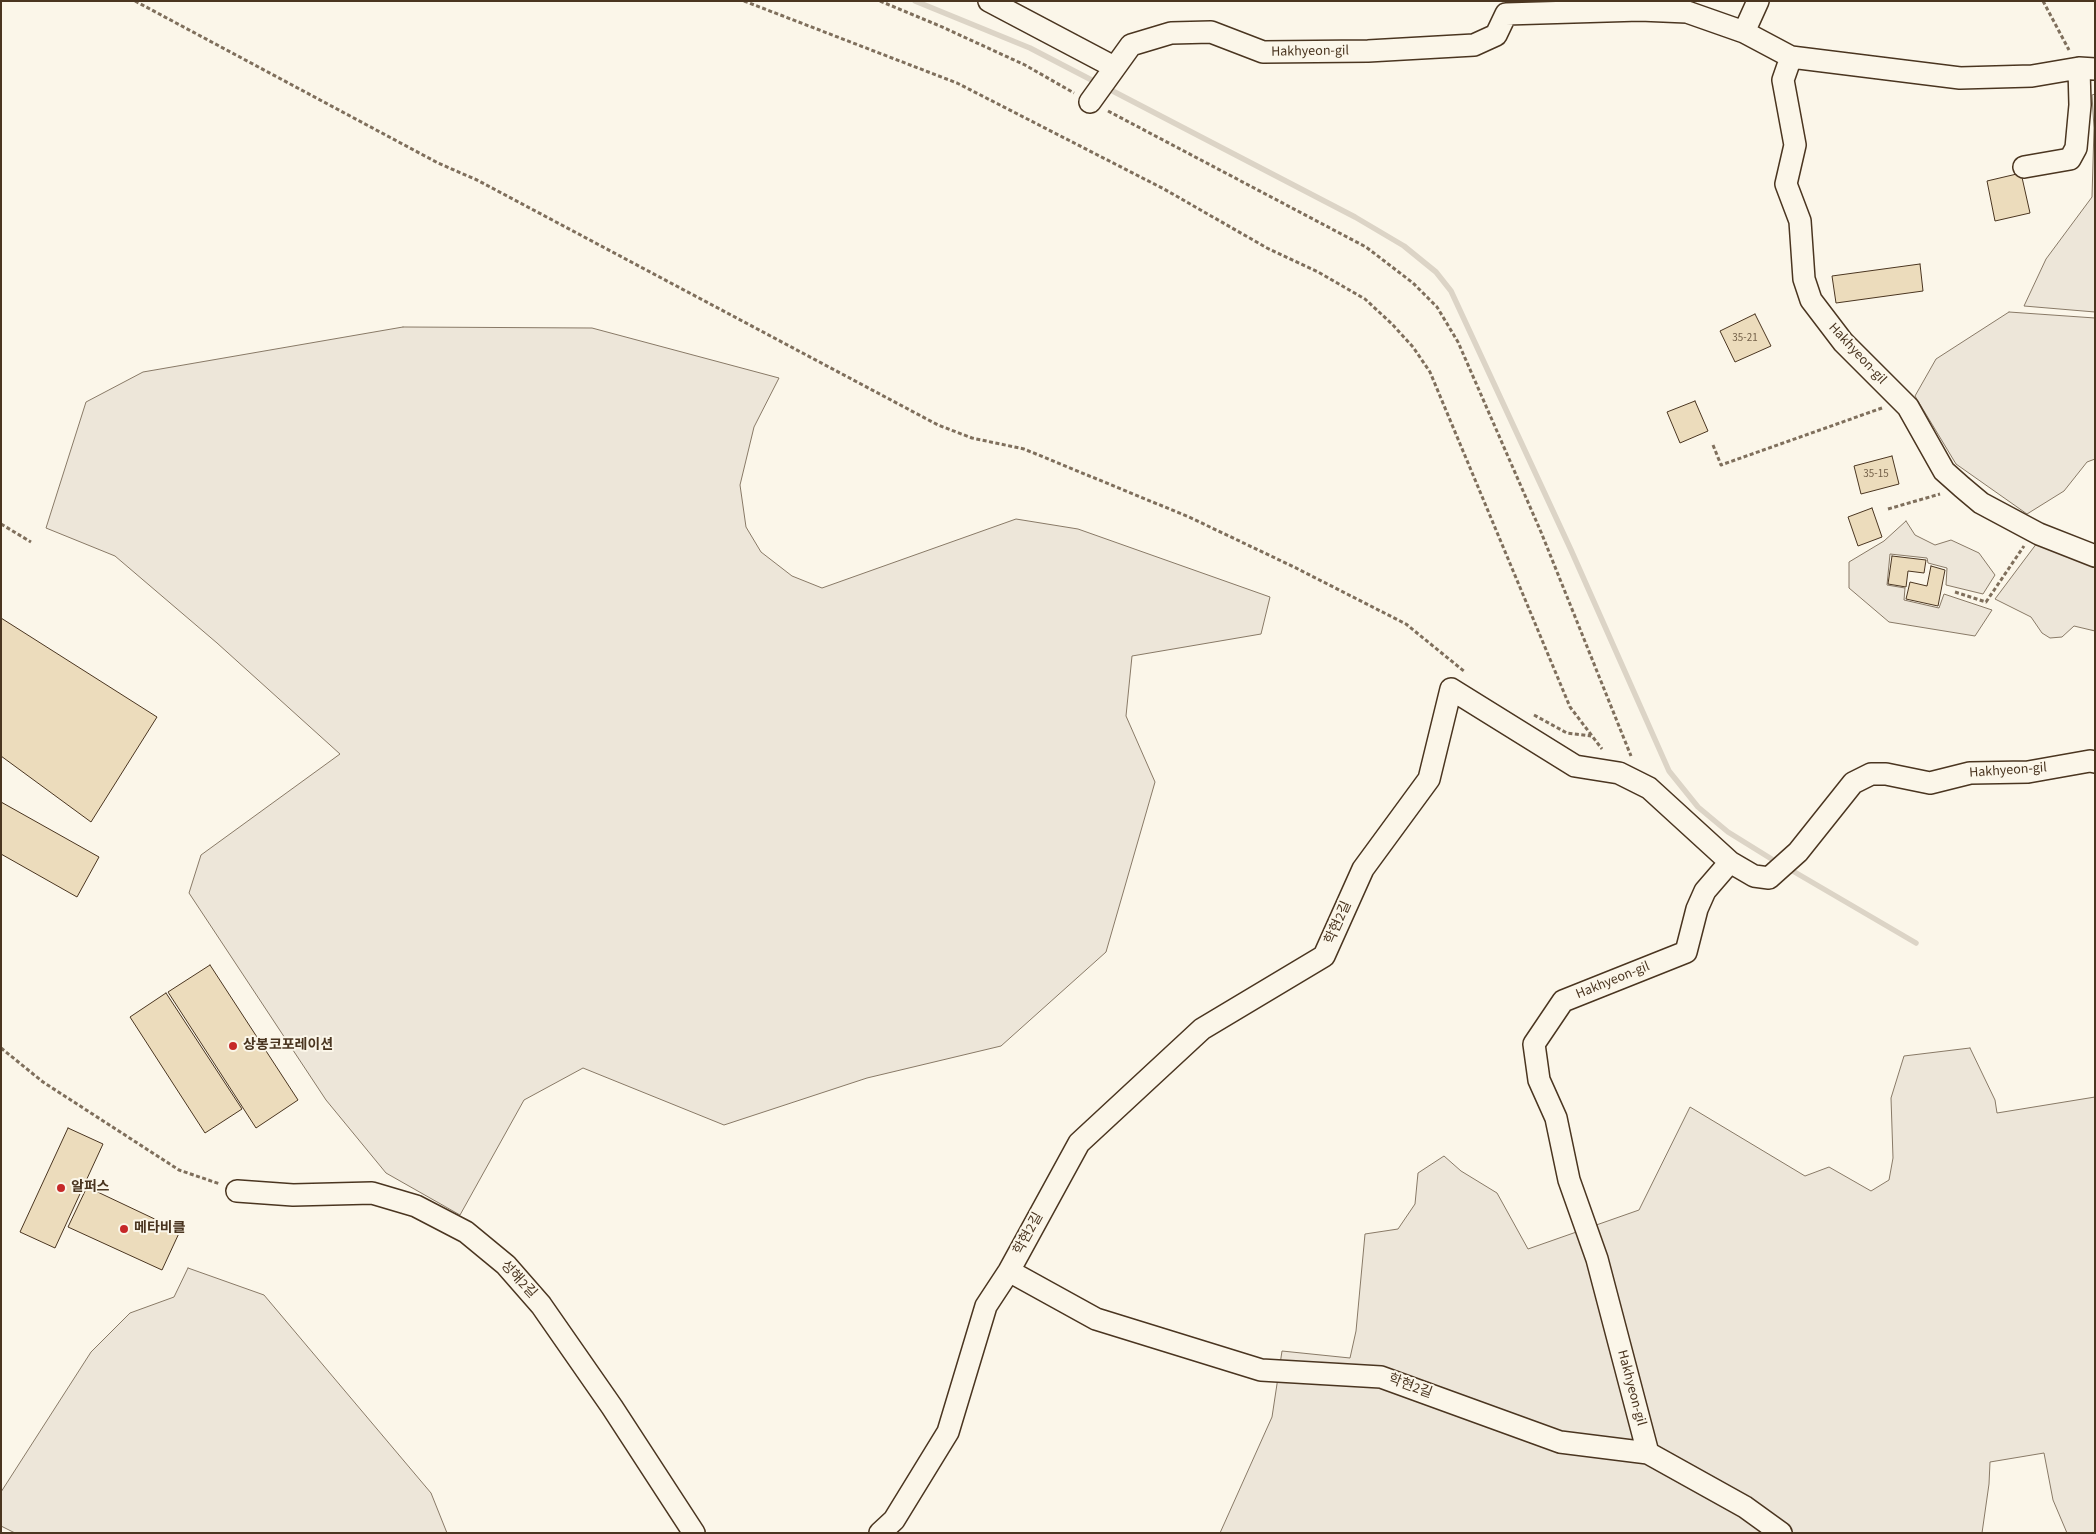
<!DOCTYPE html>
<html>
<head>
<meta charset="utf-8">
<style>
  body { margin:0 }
  #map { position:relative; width:2096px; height:1534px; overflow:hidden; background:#fbf6e9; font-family:"Source Sans 3",sans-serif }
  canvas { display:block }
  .frame { position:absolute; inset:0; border:2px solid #4a3520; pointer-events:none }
</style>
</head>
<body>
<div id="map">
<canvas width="2096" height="1534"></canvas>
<div class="frame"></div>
</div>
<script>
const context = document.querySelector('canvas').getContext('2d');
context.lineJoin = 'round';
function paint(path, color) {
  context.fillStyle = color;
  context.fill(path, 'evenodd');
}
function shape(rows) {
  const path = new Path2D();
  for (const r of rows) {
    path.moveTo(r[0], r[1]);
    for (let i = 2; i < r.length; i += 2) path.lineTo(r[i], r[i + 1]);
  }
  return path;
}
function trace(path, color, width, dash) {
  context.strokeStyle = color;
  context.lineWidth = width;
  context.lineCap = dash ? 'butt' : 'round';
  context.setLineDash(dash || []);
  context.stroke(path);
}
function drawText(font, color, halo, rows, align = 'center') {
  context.font = font + ' "Source Sans 3","Noto Sans KR",sans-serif';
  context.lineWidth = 4;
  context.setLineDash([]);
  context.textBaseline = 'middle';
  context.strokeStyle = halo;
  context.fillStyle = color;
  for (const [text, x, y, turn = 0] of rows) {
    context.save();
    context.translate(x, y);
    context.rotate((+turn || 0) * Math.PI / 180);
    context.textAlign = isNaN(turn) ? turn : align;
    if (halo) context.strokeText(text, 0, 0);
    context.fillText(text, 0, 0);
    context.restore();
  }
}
const green = shape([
  [2095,94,2095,312,2024,306,2046,259,2092,197,2094,128,2092,95,2095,94],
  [2009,312,2095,318,2095,459,2087,462,2064,491,2027,514,1956,464,1915,396,1936,359,2009,312],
  [403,327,592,328,779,378,754,427,740,485,746,527,761,552,792,576,822,588,1016,519,1078,529,1270,597,1261,634,1132,656,1126,716,1155,782,1106,952,1001,1046,867,1078,724,1125,583,1068,524,1100,460,1215,386,1173,326,1100,189,893,201,855,340,754,217,643,115,556,46,528,86,402,143,372,403,327],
  [1906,521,1915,535,1935,545,1951,540,1979,553,1995,575,1983,594,1946,585,1947,568,1928,563,1927,558,1890,554,1887,585,1905,588,1904,600,1939,608,1944,594,1992,610,1975,636,1889,622,1849,588,1849,562,1884,541,1906,521],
  [2037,543,2095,563,2095,631,2074,626,2062,637,2050,638,2042,633,2031,617,1995,599,2037,543],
  [1970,1048,1995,1100,1997,1113,2095,1097,2095,1533,2067,1533,2053,1500,2044,1453,1990,1462,1989,1484,1982,1533,1220,1533,1272,1417,1282,1351,1350,1358,1356,1331,1365,1234,1398,1229,1415,1204,1418,1173,1444,1156,1461,1171,1497,1193,1528,1249,1639,1210,1690,1107,1805,1176,1829,1167,1871,1191,1889,1180,1893,1158,1891,1098,1904,1056,1970,1048],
  [188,1268,264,1295,431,1493,447,1533,15,1533,1,1526,1,1492,91,1352,130,1313,174,1297,188,1268]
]);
paint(green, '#ede6d9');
trace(green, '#887966', 1);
trace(shape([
  [915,1,1030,48,1355,217,1404,246,1436,272,1451,291,1571,550,1669,771,1698,807,1728,832,1778,863],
  [1786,867,1916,943]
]), '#dcd4c6', 5.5);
const building = shape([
  [2021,173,2030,213,1995,221,1987,181,2021,173],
  [1920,264,1923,291,1836,303,1832,276,1920,264],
  [1755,314,1771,346,1735,362,1720,331,1755,314],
  [1695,401,1708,431,1680,443,1667,412,1695,401],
  [1892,456,1899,484,1861,494,1854,466,1892,456],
  [1872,508,1882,537,1858,546,1848,517,1872,508],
  [1892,556,1926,560,1924,573,1908,571,1906,587,1888,584,1892,556],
  [1931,566,1945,570,1938,606,1906,599,1910,582,1927,586,1931,566],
  [1,618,157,717,91,822,1,756,1,618],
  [1,802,99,857,77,897,1,854,1,802],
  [210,965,298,1100,256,1128,168,992,210,965],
  [166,993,242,1109,205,1133,130,1017,166,993],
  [68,1128,103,1144,55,1248,20,1232,68,1128],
  [87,1187,180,1231,162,1270,68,1227,87,1187]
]);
paint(building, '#ecdcbc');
trace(building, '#4a3520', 1);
const minor = shape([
  [989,1,1114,67],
  [1744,32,1758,1],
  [1791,57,1783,80,1795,145,1786,184,1800,221,1804,279,1811,300,1843,342,1908,407,1944,471,1962,487,1981,503,2039,534,2095,556],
  [1090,102,1131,45,1171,33,1211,32,1263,52,1368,51,1474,45,1496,35,1506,14,1640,10,1687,12,1744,32,1791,57,1960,78,2032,76,2079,68,2095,69],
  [2024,167,2070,159,2076,148,2080,105,2079,68],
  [237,1191,293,1195,372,1193,416,1206,466,1232,506,1265,541,1305,612,1407,694,1533],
  [1009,1271,1096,1319,1261,1370,1381,1377,1560,1442,1648,1453],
  [880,1533,894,1520,948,1432,986,1306,1009,1271,1079,1143,1202,1029,1324,956,1363,869,1429,779,1451,689,1575,766,1619,773,1649,788,1730,862],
  [1781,1533,1745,1507,1648,1453,1597,1259,1569,1180,1556,1118,1539,1080,1534,1044,1563,1001,1686,952,1697,909,1705,891,1730,862,1754,876,1769,878,1798,852,1853,783,1871,774,1886,774,1930,783,1970,773,2028,772,2090,761,2095,762]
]);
trace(minor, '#4a3520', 24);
trace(shape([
  [135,1,438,163,477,180,938,425,972,438,1024,449,1189,517,1294,567,1406,624,1465,672],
  [744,1,957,83,1164,189,1267,248,1318,272,1365,299,1392,324,1413,347,1430,372,1570,707,1602,749],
  [880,1,940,26,1025,65,1074,93],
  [2043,1,2069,50],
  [1108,111,1366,247,1413,283,1437,307,1458,342,1541,532,1631,756],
  [1713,445,1721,465,1882,408],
  [1888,509,1940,494],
  [1,524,31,542],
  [1955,592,1986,602,2024,546],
  [1534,715,1567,733,1591,736],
  [1,1048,43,1082,179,1170,220,1184]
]), '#7f6f5c', 3, [4, 2.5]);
trace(minor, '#fbf6e9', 21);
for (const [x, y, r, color] of [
  [233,1046,5,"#c62828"],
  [61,1188,5,"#c62828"],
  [124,1229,5,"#c62828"]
]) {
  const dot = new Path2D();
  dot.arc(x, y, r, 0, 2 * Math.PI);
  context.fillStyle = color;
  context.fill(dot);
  trace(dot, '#fbf6e9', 2);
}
drawText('11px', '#725f47', null, [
  ["35-21",1745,339],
  ["35-15",1876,475]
]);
drawText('14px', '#4a3520', '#fbf6e9', [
  ["Hakhyeon-gil",1310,52,-1],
  ["Hakhyeon-gil",1857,354,47],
  ["Hakhyeon-gil",2008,771,-4],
  ["학현2길",1339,923,-66],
  ["Hakhyeon-gil",1613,981,-22],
  ["학현2길",1029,1234,-61],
  ["성해2길",518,1280,47],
  ["학현2길",1410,1387,20],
  ["Hakhyeon-gil",1631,1388,75]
]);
drawText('bold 14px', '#4a3520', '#fbf6e9', [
  ["상봉코포레이션",243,1046],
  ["알퍼스",71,1188],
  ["메타비클",134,1229]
], 'left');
</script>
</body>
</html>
